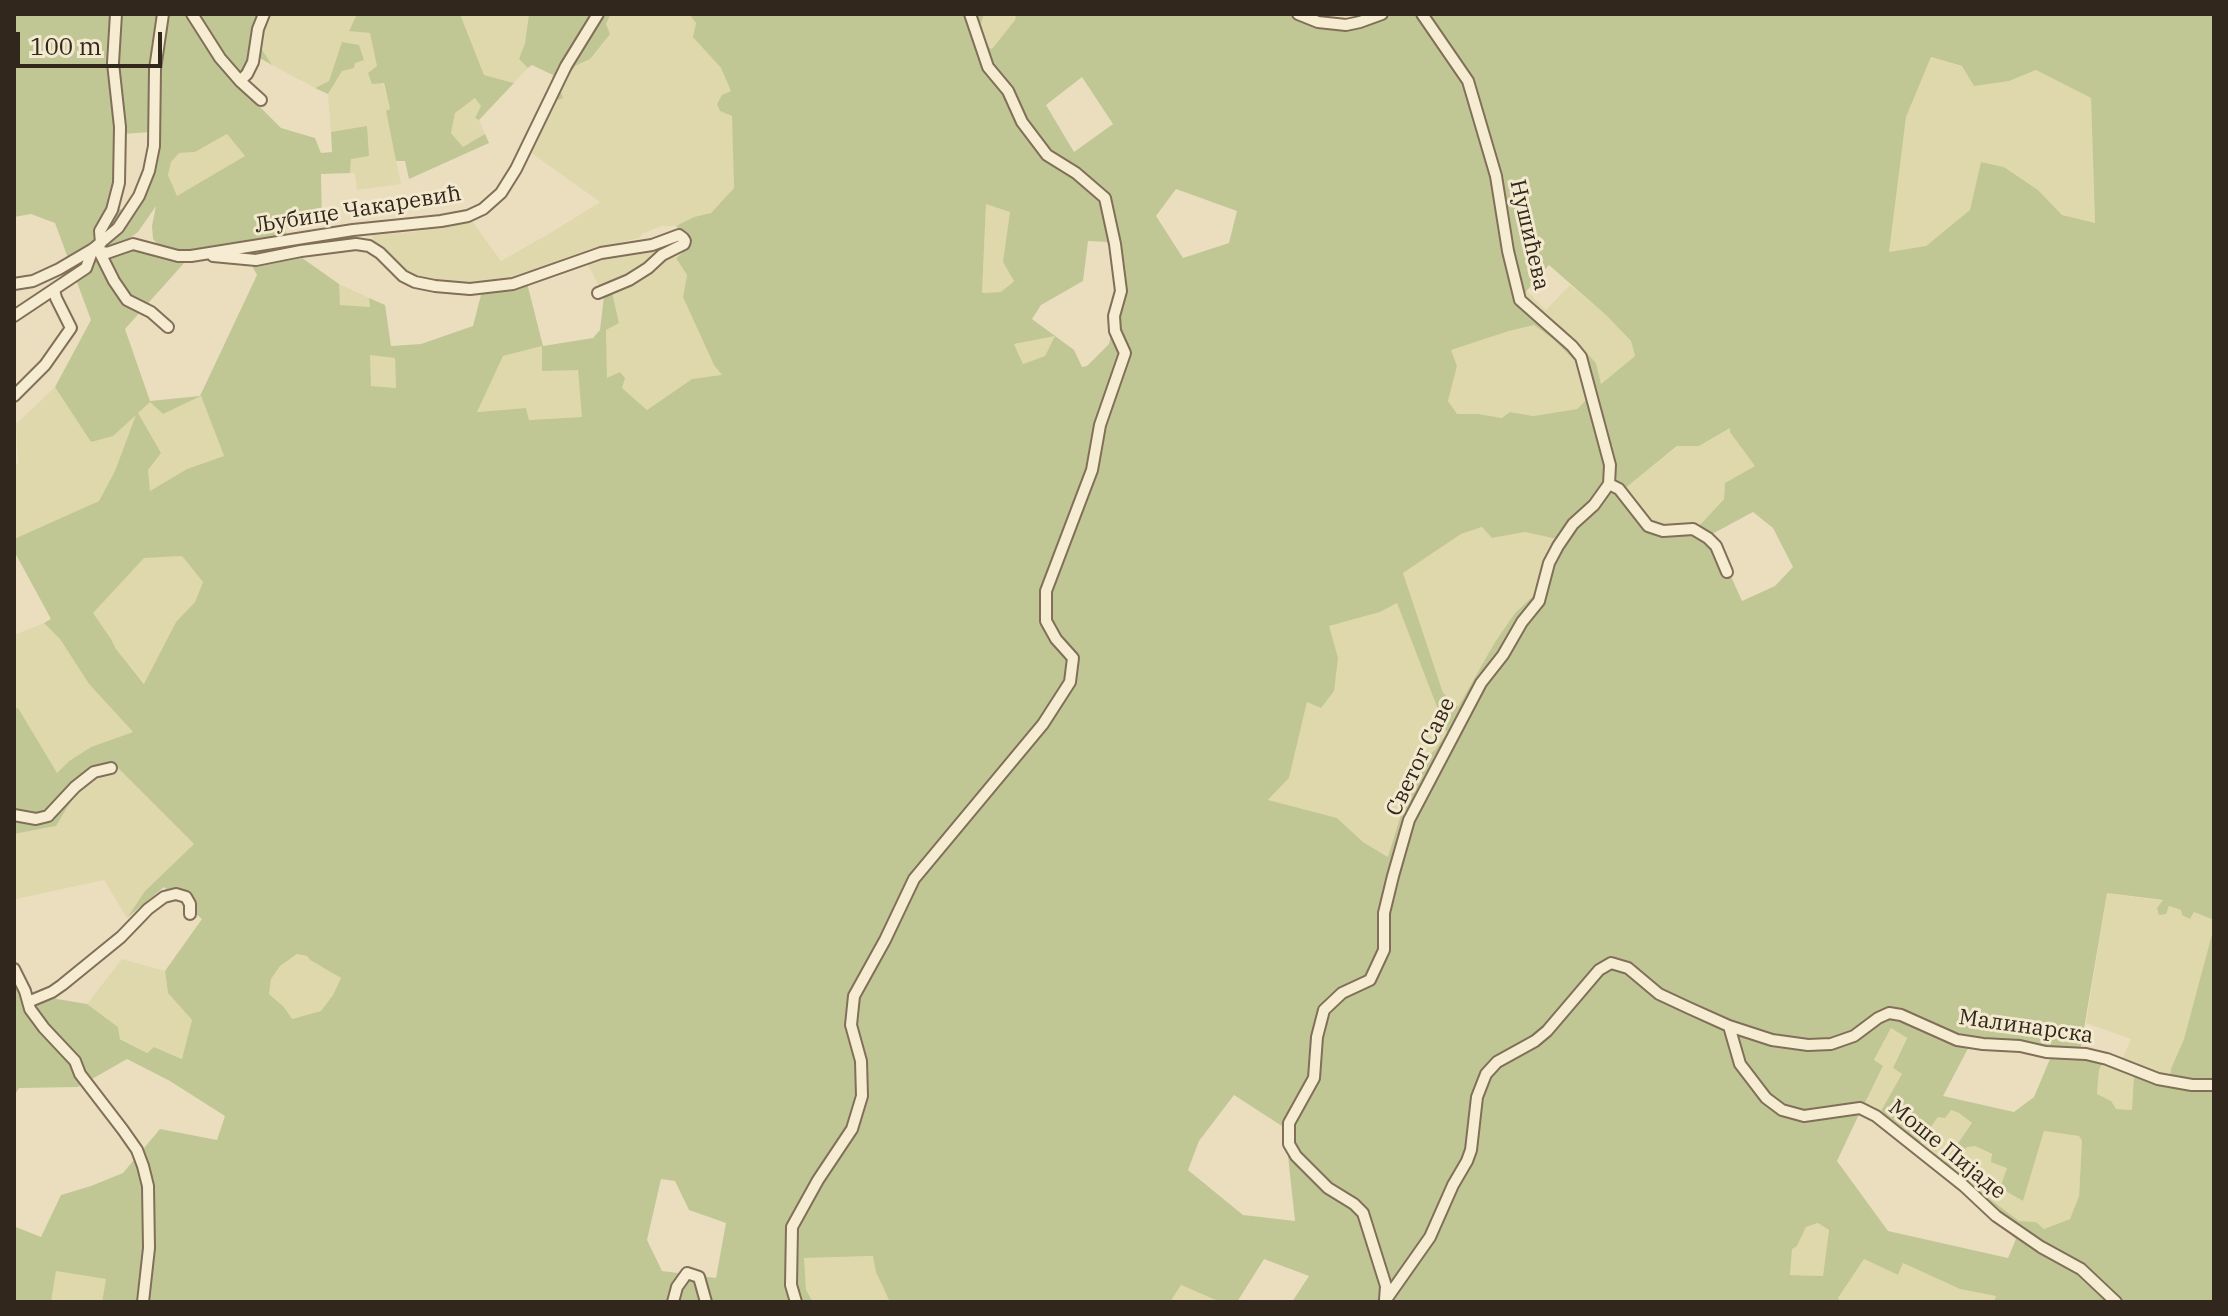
<!DOCTYPE html>
<html>
<head>
<meta charset="utf-8">
<style>
  body { margin:0 }
  #map { position:relative; width:2228px; height:1316px; overflow:hidden; background:#eadebf; font-family:"IBM Plex Serif",serif }
  canvas { display:block }
  .frame { position:absolute; inset:0; border:16px solid #32271c; pointer-events:none }
  .scale { position:absolute; left:16px; top:32px; width:146px; height:36px; box-sizing:border-box; border:4px solid #32271c; border-top:0; padding-left:10px; font-size:24px; line-height:28px; white-space:nowrap; color:#32271c; -webkit-text-stroke:6px #f2e9ce; paint-order:stroke }
</style>
</head>
<body>
<div id="map">
<canvas width="2228" height="1316"></canvas>
<div class="frame"></div>
<div class="scale">100 m</div>
</div>
<script>
const context = document.querySelector('canvas').getContext('2d');
context.lineJoin = 'round';
function paint(path, color) {
  context.fillStyle = color;
  context.fill(path, 'evenodd');
}
function shape(rows) {
  const path = new Path2D();
  for (const r of rows) {
    path.moveTo(r[0], r[1]);
    for (let i = 2; i < r.length; i += 2) path.lineTo(r[i], r[i + 1]);
  }
  return path;
}
function trace(path, color, width, dash) {
  context.strokeStyle = color;
  context.lineWidth = width;
  context.lineCap = dash ? 'butt' : 'round';
  context.setLineDash(dash || []);
  context.stroke(path);
}
function drawText(font, color, halo, rows, align = 'center') {
  context.font = font + ' "IBM Plex Serif",serif';
  context.lineWidth = 6;
  context.setLineDash([]);
  context.textBaseline = 'middle';
  context.strokeStyle = halo;
  context.fillStyle = color;
  for (const [text, x, y, turn = 0] of rows) {
    context.save();
    context.translate(x, y);
    context.rotate((+turn || 0) * Math.PI / 180);
    context.textAlign = isNaN(turn) ? turn : align;
    if (halo) context.strokeText(text, 0, 0);
    context.fillText(text, 0, 0);
    context.restore();
  }
}
paint(shape([
  [272,14,357,14,349,30,370,33,390,109,386,112,401,184,357,190,355,173,350,173,351,159,367,127,331,132,328,94,342,70,354,68,342,43,329,81,315,88,272,65,258,44],
  [460,14,529,14,525,43,519,59,528,68,514,83,484,75],
  [611,14,689,14,696,23,694,37,721,68,732,92,734,188,711,213,694,217,676,226,661,226,642,234,639,238,589,249,516,277,500,281,452,285,419,280,408,275,374,244,372,235,415,232,472,221,501,261,552,232,600,202,530,152,550,103,575,66,590,59],
  [984,14,1016,14,1015,20,993,49,984,44,980,27],
  [1931,57,2009,81,2036,70,2091,98,2095,224,2062,215,2038,190,2004,167,1981,162,1971,210,1926,246,1888,253,1906,117],
  [475,98,482,106,475,118,479,120,485,134,464,148,451,133,455,113],
  [227,134,245,156,176,197,168,175,171,161,179,153,195,152],
  [986,203,1010,212,1004,262,1014,280,1001,292,982,293],
  [664,247,676,258,687,275,683,297,723,376,692,379,647,410,622,388,607,379,606,330,619,322,612,292,604,296,586,261,604,256],
  [339,284,369,298,370,307,339,305],
  [1570,285,1607,316,1631,341,1635,356,1601,384,1596,363,1564,329,1523,294,1526,290,1546,310],
  [1534,325,1554,340,1575,361,1583,376,1586,400,1577,409,1532,416,1510,412,1503,418,1479,414,1456,414,1448,401,1457,366,1450,350,1509,331],
  [1056,335,1045,356,1023,364,1014,344],
  [542,346,578,370,583,417,529,420,526,408,476,412,503,356],
  [370,354,395,358,396,388,370,386],
  [55,387,92,442,150,401,163,414,201,396,224,456,187,469,150,491,148,470,115,471,99,501,14,539,14,466,18,463,16,424],
  [1730,428,1756,466,1725,483,1724,498,1698,527,1664,528,1648,521,1623,490,1678,446,1699,446],
  [1482,527,1492,538,1525,532,1557,539,1533,596,1515,613,1495,642,1458,707,1443,694,1403,573,1461,534],
  [182,556,203,582,195,602,176,622,145,684,116,649,111,639,92,613,144,557],
  [1397,602,1447,733,1435,750,1416,766,1389,857,1363,842,1337,818,1268,801,1289,778,1307,702,1329,626,1380,612],
  [44,623,60,639,89,684,133,732,91,747,69,761,56,774,18,709,14,709,14,635],
  [115,765,194,844,145,891,127,918,104,880,16,899,14,897,14,834,56,826,76,793],
  [2107,893,2164,901,2168,906,2181,910,2190,918,2194,911,2214,920,2211,942,2184,1039,2172,1068,2170,1078,2121,1062,2131,1039,2086,1023],
  [297,954,307,956,310,960,341,978,333,995,321,1011,291,1019,284,1007,269,994,271,978,280,966],
  [122,959,165,971,168,993,192,1020,183,1059,154,1047,147,1053,120,1038,118,1027,87,1004],
  [1891,1028,1907,1037,1893,1068,1902,1074,1882,1111,1865,1104,1883,1067,1874,1061],
  [2103,1061,2134,1074,2132,1110,2116,1109,2097,1094,2099,1070],
  [1951,1110,1959,1113,1972,1123,1945,1162,1919,1144,1938,1117],
  [2044,1131,2079,1136,2082,1141,2079,1196,2070,1219,2044,1229,2036,1222,2019,1221,1949,1168,1968,1146,1975,1146,1992,1155,2008,1168,2000,1188,2023,1201],
  [1819,1223,1829,1230,1823,1276,1790,1275,1792,1248,1797,1246,1806,1227],
  [874,1256,891,1302,813,1302,806,1290,803,1258],
  [1864,1259,1898,1275,1903,1263,1960,1289,1997,1296,1994,1302,1840,1302,1838,1298],
  [56,1270,106,1279,102,1302,51,1302],
  [1181,1285,1218,1301,1226,1302,1170,1302]
]), '#dfd8ad');
paint(shape([
  [14,14,157,14,151,47,151,132,123,134,115,207,125,211,140,205,155,167,160,139,160,51,166,14,271,14,258,44,272,65,258,57,239,86,281,128,315,138,321,153,332,152,331,132,367,126,369,156,351,159,350,173,321,174,322,221,285,228,288,248,339,284,340,305,370,307,369,298,385,305,391,346,421,344,473,326,482,291,527,283,543,346,593,338,600,330,604,296,612,292,619,323,606,330,607,378,620,372,625,378,622,388,647,410,692,379,722,375,714,365,683,297,687,275,676,258,688,248,687,237,676,226,694,217,711,213,734,188,732,116,720,111,717,104,722,95,731,91,721,68,693,37,696,23,689,14,984,14,980,27,984,44,992,49,1015,20,1016,14,1260,14,1262,16,1266,14,1287,14,1309,23,1360,26,1377,22,1394,14,1418,14,1459,74,1466,68,1429,14,2214,14,2214,920,2194,912,2190,919,2182,915,2181,910,2169,906,2166,914,2159,915,2157,908,2163,900,2107,893,2080,1052,1972,1041,1943,1096,2014,1112,2034,1097,2050,1059,2099,1059,2103,1061,2099,1070,2097,1094,2111,1101,2116,1109,2132,1110,2134,1074,2170,1078,2171,1069,2184,1039,2214,927,2214,1302,1994,1302,1996,1296,1960,1289,1903,1263,1898,1275,1864,1259,1838,1298,1840,1302,1292,1302,1309,1276,1264,1259,1237,1302,1218,1301,1181,1285,1170,1302,890,1302,876,1272,873,1256,804,1258,806,1290,813,1302,102,1302,106,1279,56,1271,51,1302,14,1302,14,1223,16,1227,41,1237,61,1195,91,1186,123,1173,160,1129,217,1140,225,1116,170,1081,127,1059,78,1087,19,1088,14,1096,14,958,33,995,87,1004,118,1027,120,1039,147,1053,154,1047,182,1059,192,1020,168,993,165,971,202,919,164,887,127,918,145,891,194,844,115,765,76,793,56,826,14,834,14,709,18,708,57,773,69,761,91,747,133,732,89,684,60,639,44,623,51,619,14,551,14,539,99,501,115,471,136,415,113,436,91,442,55,387,91,320,55,223,31,214,14,217],
  [1931,57,1962,66,1974,86,2009,81,2036,70,2091,98,2095,223,2062,215,2038,190,2004,167,1981,162,1970,210,1926,246,1889,252,1906,117],
  [1082,77,1113,124,1074,152,1046,105],
  [227,134,245,156,177,196,168,175,171,162,179,153,195,152],
  [1176,189,1237,211,1229,243,1183,258,1156,216],
  [986,204,1010,212,1003,262,1014,281,1001,292,982,293],
  [156,206,152,226,153,239,162,249,191,254,234,246,245,253,257,275,200,396,150,401,125,329,185,262,119,246,138,232],
  [1088,241,1107,242,1126,278,1109,344,1087,366,1082,367,1074,350,1032,319,1041,305,1083,281],
  [1549,265,1607,316,1631,341,1635,356,1601,384,1596,363,1564,329,1523,295],
  [1534,325,1554,340,1575,361,1583,376,1586,400,1577,409,1533,416,1510,412,1502,418,1479,414,1457,414,1448,401,1457,366,1451,350,1509,331],
  [1055,336,1045,356,1023,364,1014,344],
  [542,346,542,371,578,370,582,417,529,420,526,408,477,412,503,356],
  [370,355,395,358,396,388,371,386],
  [201,396,224,456,187,469,150,491,148,470,161,453,138,413,150,402,163,414],
  [1730,428,1730,432,1755,466,1725,483,1724,499,1698,527,1665,528,1648,521,1623,490,1677,446,1699,446],
  [1753,512,1773,528,1793,567,1775,586,1742,601,1712,534],
  [1482,527,1492,538,1525,532,1557,539,1533,596,1515,613,1495,642,1458,707,1443,693,1403,573,1461,534],
  [182,556,203,582,195,602,176,622,144,684,116,649,111,639,93,613,144,558],
  [1397,603,1447,733,1435,750,1416,766,1388,857,1363,842,1337,818,1268,800,1289,778,1307,702,1321,708,1334,691,1338,658,1329,626,1380,612],
  [297,954,307,956,310,960,341,978,333,995,321,1011,292,1019,284,1007,269,994,271,979,280,966],
  [1891,1028,1907,1038,1893,1068,1902,1074,1881,1111,1865,1103,1883,1066,1874,1060],
  [1234,1095,1285,1128,1295,1221,1243,1215,1188,1170,1199,1141],
  [1861,1110,1907,1145,1919,1144,1938,1117,1945,1118,1951,1110,1959,1113,1972,1123,1945,1162,1984,1211,2016,1239,2008,1258,1888,1231,1837,1161],
  [2044,1131,2079,1136,2082,1141,2079,1196,2070,1219,2044,1229,2036,1222,2019,1221,1949,1168,1967,1147,1975,1146,1992,1154,1991,1162,2007,1168,2000,1188,2023,1201],
  [661,1179,675,1181,689,1210,726,1223,716,1278,662,1271,647,1240],
  [1818,1223,1829,1230,1823,1276,1790,1275,1792,1249,1797,1246,1806,1227],
  [357,14,460,14,484,75,514,83,479,120,475,118,481,106,475,98,455,113,451,133,463,147,485,134,489,143,409,179,405,161,396,161,386,111,390,109,384,83,372,84,368,73,377,66,370,33,349,31],
  [529,14,611,14,606,24,610,34,590,59,575,66,560,90,563,98,550,103,557,89,550,87,553,75,532,65,528,68,519,59,525,43],
  [342,42,359,45,364,60,355,63,354,68,342,71,328,94,315,88,329,81]
]), '#c0c794');
const minor = shape([
  [192,14,220,58,240,81,261,100],
  [1298,14,1318,22,1346,25,1360,22,1382,14],
  [1422,14,1468,81,1496,176,1508,251,1520,300,1572,346,1581,357,1610,465,1609,484,1619,489,1648,526,1663,531,1693,529,1708,538,1716,546,1727,572],
  [240,81,247,74,253,62,258,29,264,14],
  [101,243,100,231,112,210,119,183,120,127,113,63,116,14],
  [100,253,114,281,127,300,151,312,168,327],
  [213,256,256,260,301,251,356,244,369,246,380,253,403,276,415,282,435,286,470,289,513,284,601,253,652,245,679,235,683,238,685,241,684,244,662,255,648,268,629,280,598,293],
  [14,284,33,281,59,269,93,249,118,228,139,196,149,171,154,146,155,69,163,14],
  [14,316,86,268,93,249,107,253,133,244,178,256,191,256,353,230,441,221,468,216,483,209,501,193,516,169,566,66,598,14],
  [14,396,45,365,71,328,56,298,54,290],
  [14,815,36,819,48,816,75,787,94,772,111,768],
  [14,969,25,991,30,1009,44,1028,75,1061,80,1074,123,1130,137,1150,143,1166,148,1186,149,1248,143,1302],
  [28,1002,52,992,62,985,121,937,148,909,164,897,176,894,186,897,190,904,190,914],
  [1729,1026,1740,1064,1766,1098,1782,1110,1804,1116,1860,1108,1876,1116,1964,1186,1996,1216,2041,1247,2081,1269,2116,1302],
  [1385,1300,1386,1286,1363,1213,1354,1204,1328,1188,1296,1156,1289,1144,1289,1123,1314,1078,1317,1037,1324,1010,1342,993,1370,980,1384,950,1384,913,1393,876,1409,820,1481,683,1503,655,1522,622,1539,601,1549,563,1558,546,1573,524,1594,505,1609,484],
  [1385,1301,1430,1237,1453,1185,1467,1161,1471,1150,1477,1097,1486,1074,1497,1062,1535,1041,1547,1031,1599,970,1611,963,1628,968,1659,994,1689,1008,1729,1026,1772,1040,1808,1045,1831,1044,1854,1036,1878,1018,1889,1013,1901,1015,1957,1040,1983,1044,2020,1046,2046,1052,2086,1054,2107,1059,2158,1079,2192,1085,2214,1085],
  [673,1302,677,1287,687,1273,699,1277,706,1302],
  [796,1302,791,1285,792,1227,818,1180,852,1129,862,1096,861,1061,851,1025,854,996,885,940,914,879,1043,724,1070,682,1073,658,1056,639,1046,621,1046,591,1092,470,1100,425,1125,353,1115,331,1114,316,1121,291,1115,244,1105,198,1076,173,1047,155,1022,122,1008,91,988,67,970,14]
]);
trace(minor, '#816f59', 14);
trace(minor, '#f6ecd1', 10);
drawText('22px', '#32271c', '#f2e9ce', [
  ["Љубице Чакаревић",358,210,-9],
  ["Нушићева",1529,235,77],
  ["Светог Саве",1421,757,-64],
  ["Малинарска",2026,1027,8],
  ["Моше Пијаде",1947,1150,39]
]);
</script>
</body>
</html>
